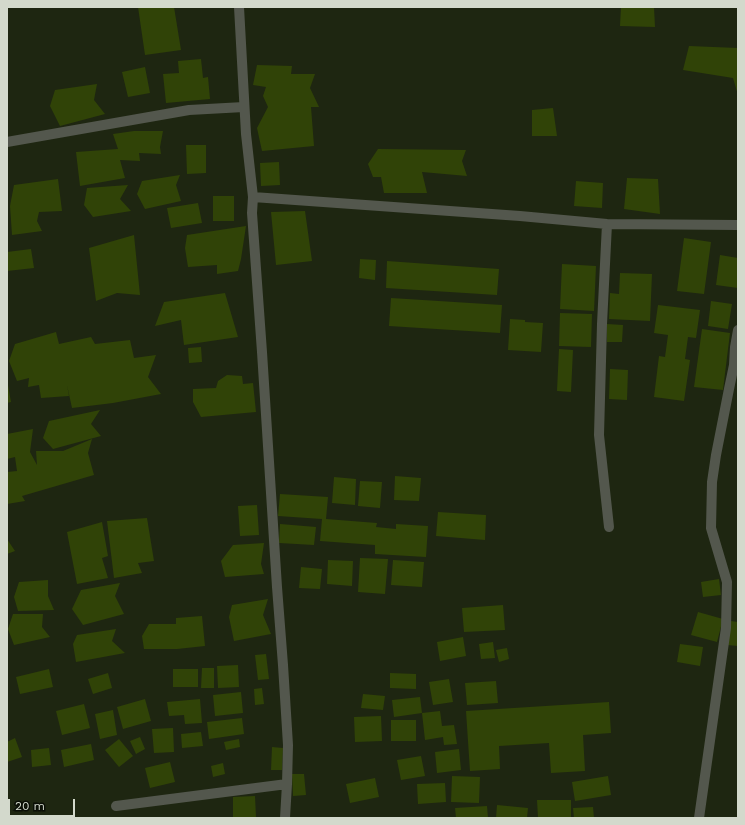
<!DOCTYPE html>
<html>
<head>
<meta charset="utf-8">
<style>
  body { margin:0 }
  #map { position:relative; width:745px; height:825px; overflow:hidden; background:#1e2611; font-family:"Work Sans",sans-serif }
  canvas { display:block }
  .frame { position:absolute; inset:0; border:8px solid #d3d9cc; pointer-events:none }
  .scale { position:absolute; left:8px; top:799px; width:67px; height:18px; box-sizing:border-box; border:2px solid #d3d9cc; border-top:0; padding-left:5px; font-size:12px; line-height:14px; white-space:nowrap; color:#d3d9cc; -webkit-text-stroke:3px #0a0e06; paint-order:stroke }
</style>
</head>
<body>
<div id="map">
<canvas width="745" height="825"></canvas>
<div class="frame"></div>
<div class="scale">20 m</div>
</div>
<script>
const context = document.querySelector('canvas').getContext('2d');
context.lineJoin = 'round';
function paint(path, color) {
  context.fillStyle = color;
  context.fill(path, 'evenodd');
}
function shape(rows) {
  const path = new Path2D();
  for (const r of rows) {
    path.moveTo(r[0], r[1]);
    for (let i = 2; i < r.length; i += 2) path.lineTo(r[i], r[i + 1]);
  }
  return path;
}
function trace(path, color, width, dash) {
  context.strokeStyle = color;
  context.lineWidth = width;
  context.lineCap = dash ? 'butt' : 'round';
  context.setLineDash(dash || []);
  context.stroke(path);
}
paint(shape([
  [138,7,174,7,181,50,145,55],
  [621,7,654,7,655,27,620,26],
  [689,46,738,48,738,95,733,78,683,70],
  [201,59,203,78,208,77,210,99,166,103,163,74,179,73,178,61],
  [257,65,292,66,291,74,315,74,310,88,319,107,311,107,314,146,262,151,257,128,268,107,263,96,266,87,253,85],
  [145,67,150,93,128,97,122,72],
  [97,84,94,100,105,114,60,126,50,106,55,90],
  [553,108,557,136,532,136,532,110],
  [134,131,163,131,160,147,161,154,139,153,140,161,120,160,125,178,80,186,76,152,118,149,113,134],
  [186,145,206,145,206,173,187,174],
  [378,149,466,150,462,161,467,176,422,172,427,193,384,193,381,177,373,177,368,164],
  [279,162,280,185,261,186,260,163],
  [180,175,176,185,181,201,145,209,137,194,142,181],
  [627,178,658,179,660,214,624,209],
  [58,179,62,211,39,212,37,221,42,231,12,235,10,206,14,185],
  [576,181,603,183,602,208,574,206],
  [128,185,120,199,131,211,93,217,84,205,87,188],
  [213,196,234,196,234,221,213,221],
  [198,203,202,223,171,228,167,208],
  [305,211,312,261,276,265,271,212],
  [246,226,241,259,238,271,217,274,217,265,188,267,185,248,187,235],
  [134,235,140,295,117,293,96,301,89,248],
  [684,238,711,242,704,294,677,291],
  [31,249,34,268,7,271,7,252],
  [720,255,738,258,738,288,716,285],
  [360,259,376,260,375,280,359,278],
  [387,261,499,269,497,295,386,288],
  [562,264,596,266,594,311,560,309],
  [620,273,652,274,650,321,609,319,610,293,619,294],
  [225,293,238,337,184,345,181,320,155,326,164,302],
  [391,298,502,305,500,333,389,326],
  [711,301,732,304,728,329,708,326],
  [658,305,700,310,696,338,688,337,685,359,690,360,684,401,654,397,659,356,665,357,668,335,654,333],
  [560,313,592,314,591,347,559,346],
  [510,319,525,320,525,322,543,323,541,352,508,350],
  [607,324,623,325,622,342,607,342],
  [702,329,730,333,723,390,694,387],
  [56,332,59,344,91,337,95,344,130,340,134,358,156,355,148,377,161,394,113,403,72,408,67,385,69,396,41,398,39,385,28,387,29,378,17,381,9,361,15,344],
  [201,347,202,362,189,363,188,348],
  [559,349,573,350,571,392,557,391],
  [610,369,628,370,627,400,609,399],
  [227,375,242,376,243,384,253,383,256,412,201,417,193,402,193,389,216,388,218,381],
  [7,385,8,385,11,402,7,403],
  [100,410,91,424,101,436,53,449,43,438,49,421],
  [33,429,30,452,37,465,36,451,63,451,92,439,88,453,94,475,22,496,25,501,7,504,7,472,17,471,15,457,7,459,7,434],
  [395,476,421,478,419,501,394,500],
  [334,477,356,479,355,505,332,503],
  [360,481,382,482,380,508,358,506],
  [280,494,328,497,326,519,377,523,376,527,396,529,396,524,428,526,426,557,375,554,375,545,320,541,322,519,278,516],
  [257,505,259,535,240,536,238,506],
  [438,512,486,515,485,540,436,536],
  [147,518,154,561,138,563,142,573,114,578,107,521],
  [102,522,108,556,102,558,108,578,77,584,67,532],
  [280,524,316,527,314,545,279,543],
  [7,539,15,551,7,554],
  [264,543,261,564,264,574,225,577,221,561,233,545],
  [360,558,388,559,385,594,358,592],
  [328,560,353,561,352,586,327,584],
  [393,560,424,562,422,587,391,585],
  [301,567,322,569,320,589,299,588],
  [719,579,721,595,703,597,701,582],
  [48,580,48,596,54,610,18,611,14,597,19,582],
  [120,583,115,596,124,614,83,625,72,609,81,590],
  [268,599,263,615,271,634,234,641,229,617,232,605],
  [503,605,505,630,464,632,462,608],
  [698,612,723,619,717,642,691,635],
  [13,614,43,614,42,627,50,637,14,645,8,629],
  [202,616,205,646,177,649,144,649,142,636,149,624,176,624,176,618],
  [731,621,738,622,738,646,727,645],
  [116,629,112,641,125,653,76,662,73,644,77,635],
  [463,637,466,656,440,661,437,642],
  [493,642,495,658,481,659,479,644],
  [680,644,703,647,700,666,677,662],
  [507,648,509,659,499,662,496,650],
  [266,654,269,679,258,680,255,655],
  [238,665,239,687,218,688,217,666],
  [202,668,214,668,214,688,201,688],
  [49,669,53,687,20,694,16,677],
  [173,669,198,669,198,687,173,687],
  [108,673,112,688,93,694,88,679],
  [390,673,416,674,416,689,390,688],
  [449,679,453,702,433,705,429,682],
  [496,681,498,703,467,705,465,683],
  [262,688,264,704,255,705,254,689],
  [241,692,243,713,215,716,213,695],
  [363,694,385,696,383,710,361,708],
  [420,697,422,713,394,717,392,700],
  [145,699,151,721,123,729,117,707],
  [200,699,202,723,185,724,184,715,169,716,167,702],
  [609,702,611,733,583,735,585,771,551,773,549,743,499,746,500,769,470,771,466,711],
  [84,704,90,728,62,735,56,711],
  [113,710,117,735,100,739,95,714],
  [440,711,442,726,454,725,457,744,444,745,443,737,425,740,422,713],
  [381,716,382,741,355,742,354,717],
  [242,718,244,734,209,739,207,722],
  [391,720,416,720,416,741,391,741],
  [173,728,174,752,154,753,152,729],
  [201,732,203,746,182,748,181,734],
  [140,737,145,749,136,754,130,741],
  [15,738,22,757,7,762,7,742],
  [119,739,133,756,119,767,105,750],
  [239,739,240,747,226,750,224,742],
  [91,744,94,760,64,767,61,750],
  [272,747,283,748,282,770,271,770],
  [49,748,51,765,32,767,31,750],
  [459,749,461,770,437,773,435,752],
  [421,756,425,776,401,780,397,760],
  [170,762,175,782,150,788,145,768],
  [223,763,225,774,213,777,211,766],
  [292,774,304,774,306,795,293,796],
  [452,776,480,777,479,803,451,802],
  [608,776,611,795,575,801,572,782],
  [375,778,379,797,350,803,346,784],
  [445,783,446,802,418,804,417,784],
  [255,796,256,817,233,818,233,797],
  [537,800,571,800,571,818,538,818],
  [497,805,528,808,527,818,496,818],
  [487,806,488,818,456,818,455,808],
  [593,807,594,818,574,818,573,808]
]), '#304307');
trace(shape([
  [239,7,246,134,253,197,252,213,262,352,277,587,283,665,288,745,287,784,285,818],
  [7,142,189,110,244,107],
  [253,197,520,216,607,224,738,225],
  [607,224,602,324,599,435,609,527],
  [116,806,287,784],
  [699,818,726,628,727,582,711,528,712,482,716,455,729,389,734,365,735,347,738,330]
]), '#53574d', 10);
</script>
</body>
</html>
